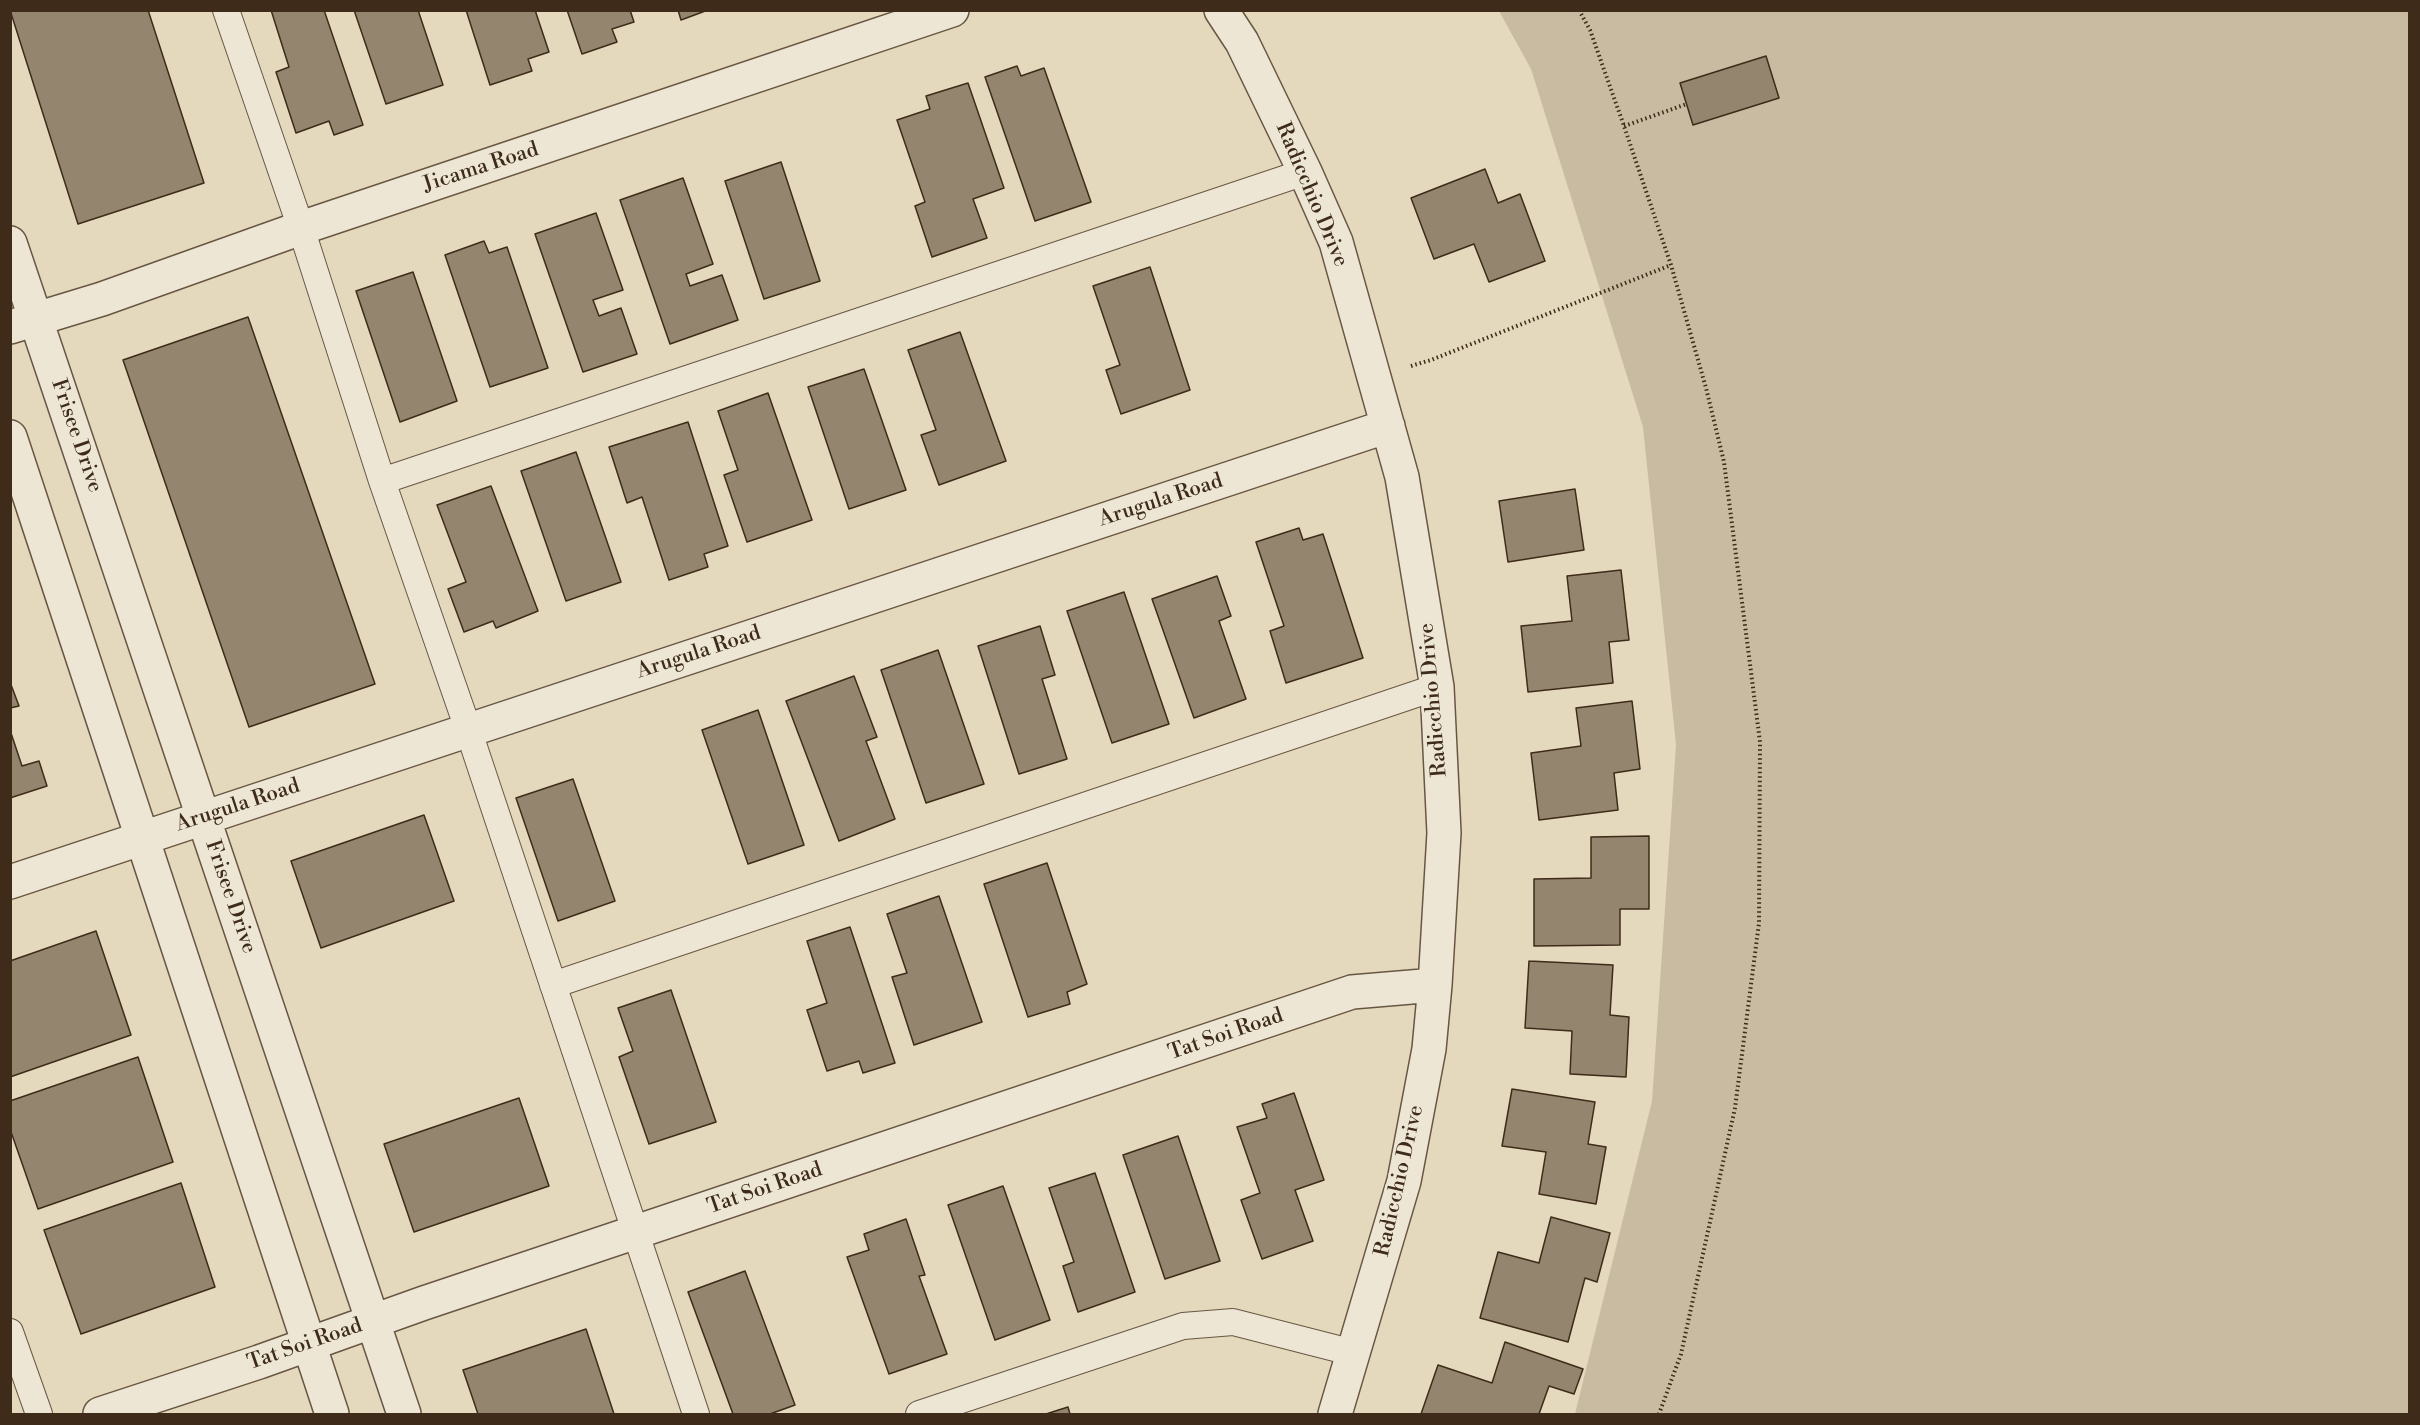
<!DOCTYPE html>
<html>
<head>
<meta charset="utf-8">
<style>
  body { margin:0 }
  #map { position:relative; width:2420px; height:1425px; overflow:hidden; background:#e4d9bd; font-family:"Libre Bodoni",serif }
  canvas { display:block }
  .frame { position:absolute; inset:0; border:12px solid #3e2b1a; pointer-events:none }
</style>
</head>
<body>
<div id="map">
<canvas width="2420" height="1425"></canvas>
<div class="frame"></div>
</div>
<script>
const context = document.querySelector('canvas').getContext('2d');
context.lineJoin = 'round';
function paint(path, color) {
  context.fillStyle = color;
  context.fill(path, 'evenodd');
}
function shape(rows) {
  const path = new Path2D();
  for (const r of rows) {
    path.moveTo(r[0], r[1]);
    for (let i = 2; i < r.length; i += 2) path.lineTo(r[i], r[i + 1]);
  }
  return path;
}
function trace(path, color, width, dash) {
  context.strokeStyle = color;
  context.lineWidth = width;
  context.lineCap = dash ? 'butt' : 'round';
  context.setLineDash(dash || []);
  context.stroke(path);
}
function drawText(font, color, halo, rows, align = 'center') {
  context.font = font + ' "Libre Bodoni",serif';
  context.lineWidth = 5;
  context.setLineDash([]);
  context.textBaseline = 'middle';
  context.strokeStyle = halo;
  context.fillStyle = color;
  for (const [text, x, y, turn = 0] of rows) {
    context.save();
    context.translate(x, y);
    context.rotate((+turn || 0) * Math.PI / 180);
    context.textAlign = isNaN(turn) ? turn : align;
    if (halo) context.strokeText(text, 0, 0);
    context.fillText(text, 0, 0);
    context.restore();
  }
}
paint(shape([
  [1499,11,2409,11,2409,1414,1575,1414,1652,1101,1676,745,1643,427,1531,69]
]), '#c8bba1');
const building = shape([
  [10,10,148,10,204,183,78,224,10,10],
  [271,10,324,10,363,125,334,135,329,121,296,133,276,72,289,67,271,10],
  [354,10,418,10,443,85,386,104,354,10],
  [466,10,535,10,549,52,528,59,532,71,490,85,466,10],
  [567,10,630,10,634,22,612,29,617,42,582,54,567,10],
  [678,10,708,10,681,20,678,10],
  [1766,56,1779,98,1693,125,1680,83,1766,56],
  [1017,66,1021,76,1044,68,1091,202,1035,221,985,77,1017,66],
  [968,83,1004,188,973,199,987,238,932,257,915,206,925,202,897,120,930,109,926,96,968,83],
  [781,162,820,281,764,299,725,181,781,162],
  [1485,169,1498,203,1520,194,1545,261,1489,282,1474,244,1434,259,1411,198,1485,169],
  [683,178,713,264,686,274,690,286,722,275,738,320,670,344,620,200,683,178],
  [596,213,623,290,593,300,599,316,621,308,637,354,583,372,535,234,596,213],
  [484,241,489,253,507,247,548,368,490,387,445,255,484,241],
  [1150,267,1190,390,1121,414,1106,370,1120,365,1093,286,1150,267],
  [413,272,457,401,400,422,356,291,413,272],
  [248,317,375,684,249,727,123,360,248,317],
  [960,332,1006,461,939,485,921,435,936,430,908,350,960,332],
  [864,369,906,490,849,509,808,387,864,369],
  [768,393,812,520,747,542,724,475,738,470,718,411,768,393],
  [688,422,728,546,704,554,708,567,669,580,642,497,627,503,609,447,688,422],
  [576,452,621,582,566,601,521,471,576,452],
  [491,486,538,611,496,628,493,621,464,632,448,589,466,582,437,505,491,486],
  [1575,489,1584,550,1508,562,1499,501,1575,489],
  [1299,528,1303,540,1323,534,1363,658,1286,683,1270,631,1284,626,1256,542,1299,528],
  [1621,570,1629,640,1609,642,1613,683,1528,692,1521,626,1572,621,1567,576,1621,570],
  [1217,576,1231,616,1219,621,1246,699,1194,718,1152,599,1217,576],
  [1124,592,1169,724,1112,743,1067,611,1124,592],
  [1040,626,1055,675,1042,679,1067,759,1019,774,978,646,1040,626],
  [938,650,984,784,926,803,881,670,938,650],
  [854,676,877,737,866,741,895,819,839,841,786,701,854,676],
  [10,682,19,706,10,708,10,682],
  [1632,701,1640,769,1614,773,1618,810,1539,820,1531,753,1581,746,1576,708,1632,701],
  [758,710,804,845,748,864,702,730,758,710],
  [10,730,22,766,39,761,47,786,10,798,10,730],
  [573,779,615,901,558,921,516,798,573,779],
  [424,815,454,901,321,948,291,861,424,815],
  [1649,836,1649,909,1620,909,1620,945,1534,946,1534,879,1591,878,1591,837,1649,836],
  [1047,863,1087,984,1067,992,1070,1004,1028,1017,984,884,1047,863],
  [939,896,982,1022,914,1045,892,977,907,973,887,914,939,896],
  [850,927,895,1063,863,1073,859,1061,827,1071,807,1010,827,1003,807,941,850,927],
  [96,931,131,1035,10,1077,10,961,96,931],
  [1529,961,1613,965,1610,1015,1629,1017,1626,1077,1570,1074,1572,1031,1525,1028,1529,961],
  [671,990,716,1122,649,1144,619,1057,633,1051,618,1008,671,990],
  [138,1057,173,1162,38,1209,10,1129,10,1101,138,1057],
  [1512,1089,1595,1102,1588,1144,1606,1147,1596,1204,1539,1194,1546,1152,1502,1146,1512,1089],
  [1294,1093,1324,1180,1295,1190,1313,1241,1262,1259,1241,1200,1260,1193,1237,1127,1267,1118,1262,1104,1294,1093],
  [519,1098,549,1186,414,1232,384,1144,519,1098],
  [1178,1136,1220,1261,1165,1279,1123,1155,1178,1136],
  [1095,1173,1135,1292,1078,1312,1063,1266,1074,1262,1049,1188,1095,1173],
  [181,1183,215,1287,81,1334,44,1230,181,1183],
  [1003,1186,1050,1320,995,1340,948,1205,1003,1186],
  [1551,1217,1610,1233,1597,1282,1585,1278,1568,1342,1480,1318,1498,1252,1539,1263,1551,1217],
  [906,1219,925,1275,919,1276,947,1354,889,1374,847,1257,869,1250,864,1234,906,1219],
  [745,1271,795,1405,770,1414,733,1414,688,1292,745,1271],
  [586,1329,614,1414,478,1414,463,1370,586,1329],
  [1505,1342,1583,1369,1574,1394,1549,1386,1539,1414,1421,1414,1438,1365,1492,1383,1505,1342],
  [1068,1407,1070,1414,1046,1414,1068,1407]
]);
paint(building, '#94856f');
trace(building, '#3e2b1a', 1.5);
const lane = shape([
  [226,10,301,228,382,481,468,729,696,1414],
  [382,481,1305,172],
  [553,985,1437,687],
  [10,1332,39,1414],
  [919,1414,1183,1326,1233,1322,1354,1353]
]);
const street = shape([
  [1221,10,1242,42,1305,172,1336,242,1402,477,1437,687,1444,833,1435,985,1429,1049,1404,1181,1335,1414],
  [10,243,404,1414],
  [10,327,102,299,301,228,952,10],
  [10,437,332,1414],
  [10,882,1388,426],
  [100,1414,259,1362,424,1303,1352,992,1435,985]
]);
trace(lane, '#685643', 28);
trace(street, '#685643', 36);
trace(shape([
  [1579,10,1590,30,1624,126,1671,265,1706,388,1724,462,1760,742,1759,923,1735,1108,1681,1354,1659,1414],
  [1624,126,1687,104],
  [1411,366,1431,360,1671,265]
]), '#3e2b1a', 4, [1.5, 3]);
trace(lane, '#ede6d4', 26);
trace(street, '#ede6d4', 33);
drawText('21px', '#3e2b1a', '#ede6d4', [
  ["Jicama Road",481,168,-18],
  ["Radicchio Drive",1311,195,67],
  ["Frisee Drive",76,436,71],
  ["Arugula Road",1161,501,-18],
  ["Arugula Road",699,653,-18],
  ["Radicchio Drive",1434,700,-95],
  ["Arugula Road",238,806,-18],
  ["Frisee Drive",230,897,71],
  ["Tat Soi Road",1226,1035,-19],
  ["Radicchio Drive",1400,1181,-77],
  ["Tat Soi Road",765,1189,-19],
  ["Tat Soi Road",305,1345,-19]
]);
</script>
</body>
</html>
